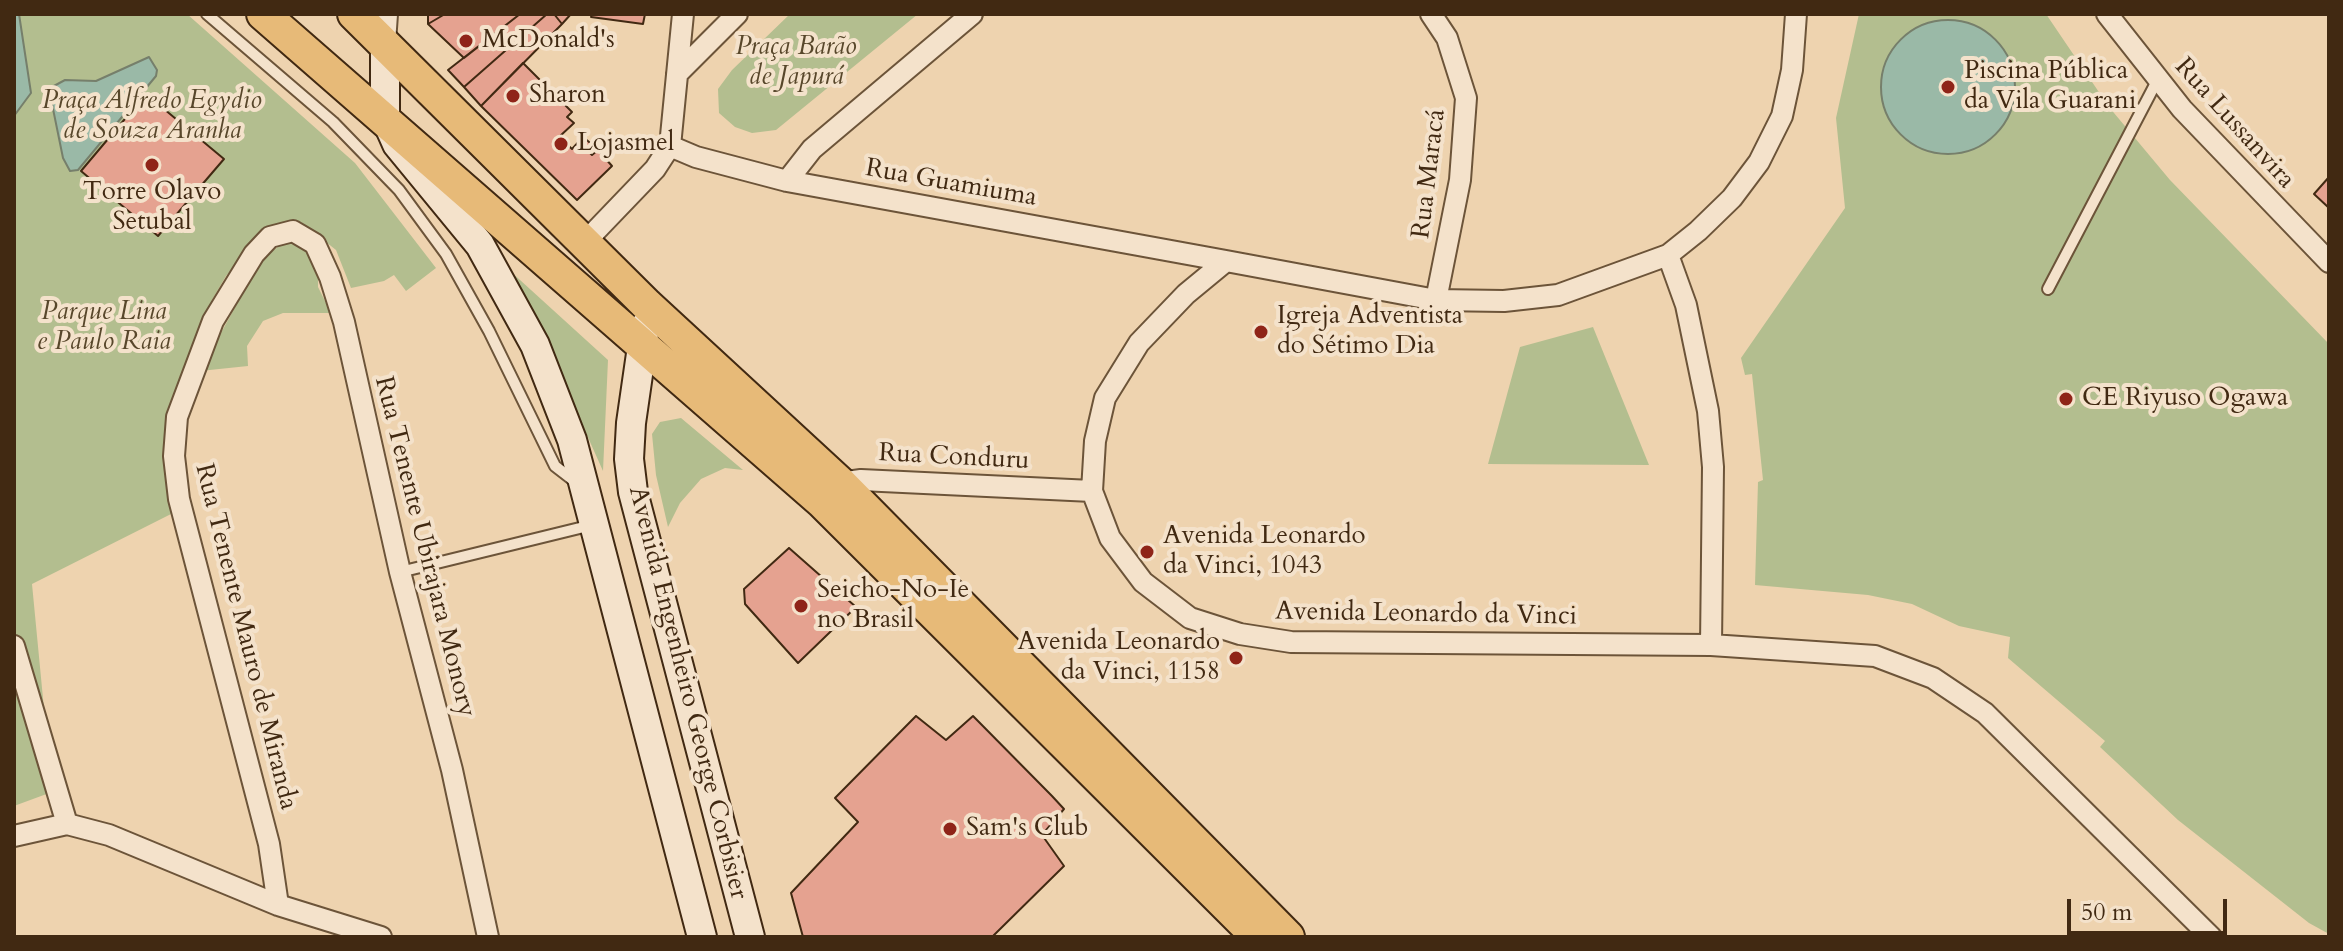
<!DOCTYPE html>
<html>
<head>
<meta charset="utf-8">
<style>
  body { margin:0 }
  #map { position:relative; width:2343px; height:951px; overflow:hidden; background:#eed3af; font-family:Cardo,serif }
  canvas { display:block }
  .frame { position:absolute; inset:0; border:16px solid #412912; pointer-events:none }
  .scale { position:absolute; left:2067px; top:899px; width:160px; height:36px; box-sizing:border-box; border:4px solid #412912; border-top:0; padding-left:10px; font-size:24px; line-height:28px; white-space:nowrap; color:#412912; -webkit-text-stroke:6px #f4e2cb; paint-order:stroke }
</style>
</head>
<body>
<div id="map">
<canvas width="2343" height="951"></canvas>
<div class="frame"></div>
<div class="scale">50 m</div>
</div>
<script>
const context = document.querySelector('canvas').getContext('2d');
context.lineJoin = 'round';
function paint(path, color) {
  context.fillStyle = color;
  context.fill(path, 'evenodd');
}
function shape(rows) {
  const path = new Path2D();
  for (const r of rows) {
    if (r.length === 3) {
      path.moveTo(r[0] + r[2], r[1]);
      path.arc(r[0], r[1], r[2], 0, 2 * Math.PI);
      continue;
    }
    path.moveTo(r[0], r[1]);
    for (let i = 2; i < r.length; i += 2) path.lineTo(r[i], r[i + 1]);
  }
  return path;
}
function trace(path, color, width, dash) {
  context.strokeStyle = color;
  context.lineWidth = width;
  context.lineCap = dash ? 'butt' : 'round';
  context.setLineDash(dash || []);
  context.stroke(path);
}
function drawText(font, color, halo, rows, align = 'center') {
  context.font = font + ' Cardo,serif';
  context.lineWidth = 8;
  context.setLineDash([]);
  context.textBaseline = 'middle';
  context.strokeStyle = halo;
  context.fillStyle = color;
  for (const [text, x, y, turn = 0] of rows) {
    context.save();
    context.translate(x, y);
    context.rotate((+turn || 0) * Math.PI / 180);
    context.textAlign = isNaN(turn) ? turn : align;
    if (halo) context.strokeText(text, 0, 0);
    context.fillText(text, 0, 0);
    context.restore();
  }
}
paint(shape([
  [14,14,187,14,355,163,436,268,406,291,394,275,384,281,351,288,336,250,301,222,268,226,226,276,212,300,178,387,177,511,32,584,52,792,14,806],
  [790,14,918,14,776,130,752,133,735,127,719,113,718,89,732,70],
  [1859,14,2046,14,2109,107,2170,180,2329,344,2329,934,2309,923,2178,820,2100,747,2105,741,2008,658,2010,637,1959,626,1912,604,1868,595,1755,585,1758,482,1763,480,1752,374,1745,375,1741,358,1845,208,1836,118],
  [283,243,299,245,309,255,318,271,318,287,331,313,283,313,263,321,247,346,248,366,200,371,261,260],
  [509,270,608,360,603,471,545,341],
  [1593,327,1649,465,1488,464,1520,347],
  [681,418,743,470,725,468,701,479,680,503,668,527,656,475,652,434,660,422]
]), '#b3be8f');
const water = shape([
  [14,14,19,14,31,93,14,116,14,14],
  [1948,87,67],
  [149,57,157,70,156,76,78,170,70,171,63,158,51,99,52,87,65,80,96,81,149,57]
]);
paint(water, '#9ab9a7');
trace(water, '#767f6b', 2);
const building = shape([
  [428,14,445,14,428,24,428,14],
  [445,14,520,14,464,58,428,24,445,14],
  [520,14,547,14,464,87,448,70,520,14],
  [547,14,554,14,562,24,481,106,464,87,547,14],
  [554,14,571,14,562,24,554,14],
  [592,14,645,14,643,24,591,17,592,14],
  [523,63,572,112,567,117,574,123,559,137,572,149,583,137,595,147,589,152,592,155,598,150,612,166,577,200,481,106,523,63],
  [146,94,224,159,158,236,81,171,146,94],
  [2329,177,2329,208,2314,194,2329,177],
  [789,548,856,607,798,663,745,604,744,589,789,548],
  [916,716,946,740,973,716,1052,796,1064,809,1042,835,1064,866,992,937,803,937,791,893,858,822,835,798,916,716]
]);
paint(building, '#e5a290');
trace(building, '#412912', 2);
const service = shape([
  [207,14,333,122,399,190,446,254,489,331,555,466,577,483],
  [2048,289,2158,79],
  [400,572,592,525]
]);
const minor = shape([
  [1431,14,1447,38,1466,98,1460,180,1436,300],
  [1796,14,1792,70,1782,116,1759,162,1732,198,1698,231,1668,255,1558,295,1504,301,1436,300,1226,261,1186,294,1139,343,1105,398,1095,441,1092,491,1110,538,1143,582,1190,618,1240,634,1291,642,1711,645,1875,656,1933,678,1985,713,2211,937],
  [2107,14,2182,109,2329,262],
  [385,43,387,14],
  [677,74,737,14],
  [670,146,696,157,787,181,1226,261],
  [787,181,812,149,972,14],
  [584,243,655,169,670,146,683,14],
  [1668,255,1686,305,1708,411,1713,467,1711,645],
  [835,489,840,483,861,480,1092,491],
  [14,646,67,824],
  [14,836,67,824,109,835,278,905,381,937],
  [278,905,269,844,179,499,174,456,177,417,213,321,254,254,270,237,293,231,315,244,330,277,344,322,400,572,452,770,488,937]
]);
const secondary = shape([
  [385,43,385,117,397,144,480,245,535,345,572,440,702,937],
  [645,326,631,423,629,459,633,492,750,937]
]);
const primary = shape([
  [263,14,822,502,1258,937],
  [354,14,647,305,840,483,1288,937]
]);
trace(service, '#6c5439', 14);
trace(minor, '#6c5439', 24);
trace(secondary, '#412912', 32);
trace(primary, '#412912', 36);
trace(service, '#f4e2cb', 10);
trace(minor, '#f4e2cb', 20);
trace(secondary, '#f4e2cb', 28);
trace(primary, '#e7ba78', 32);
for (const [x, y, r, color] of [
  [466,41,8,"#8f2418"],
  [1948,87,8,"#8f2418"],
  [513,96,8,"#8f2418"],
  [561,144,8,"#8f2418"],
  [152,165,8,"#8f2418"],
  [1261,332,8,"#8f2418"],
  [2066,399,8,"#8f2418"],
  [1147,552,8,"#8f2418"],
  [801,606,8,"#8f2418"],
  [1236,658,8,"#8f2418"],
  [950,829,8,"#8f2418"]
]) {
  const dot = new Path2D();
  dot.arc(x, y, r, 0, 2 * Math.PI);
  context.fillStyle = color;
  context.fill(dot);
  trace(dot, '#f4e2cb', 3);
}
drawText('26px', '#412912', '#f4e2cb', [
  ["McDonald's",482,41],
  ["Piscina Pública",1964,72],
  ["da Vila Guarani",1964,102],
  ["Sharon",529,96],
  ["Lojasmel",577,144],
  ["Torre Olavo",152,193,"center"],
  ["Setubal",152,223,"center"],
  ["Igreja Adventista",1277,317],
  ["do Sétimo Dia",1277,347],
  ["CE Riyuso Ogawa",2082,399],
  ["Avenida Leonardo",1163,537],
  ["da Vinci, 1043",1163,567],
  ["Seicho-No-Ie",817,591],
  ["no Brasil",817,621],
  ["Avenida Leonardo",1220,643,"right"],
  ["da Vinci, 1158",1220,673,"right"],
  ["Sam's Club",966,829]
], 'left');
drawText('italic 26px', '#58472b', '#f4e2cb', [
  ["Praça Barão",796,48],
  ["de Japurá",796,78],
  ["Praça Alfredo Egydio",152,102],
  ["de Souza Aranha",152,132],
  ["Parque Lina",104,313],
  ["e Paulo Raia",104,343]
]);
drawText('26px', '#412912', '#f4e2cb', [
  ["Rua Lussanvira",2234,124,48],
  ["Rua Maracá",1430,174,-83],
  ["Rua Guamiuma",951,184,10],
  ["Rua Conduru",954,458,3],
  ["Rua Tenente Ubirajara Monory",424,547,76],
  ["Avenida Leonardo da Vinci",1426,615,1],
  ["Rua Tenente Mauro de Miranda",245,637,76],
  ["Avenida Engenheiro George Corbisier",687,693,76]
]);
</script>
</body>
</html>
